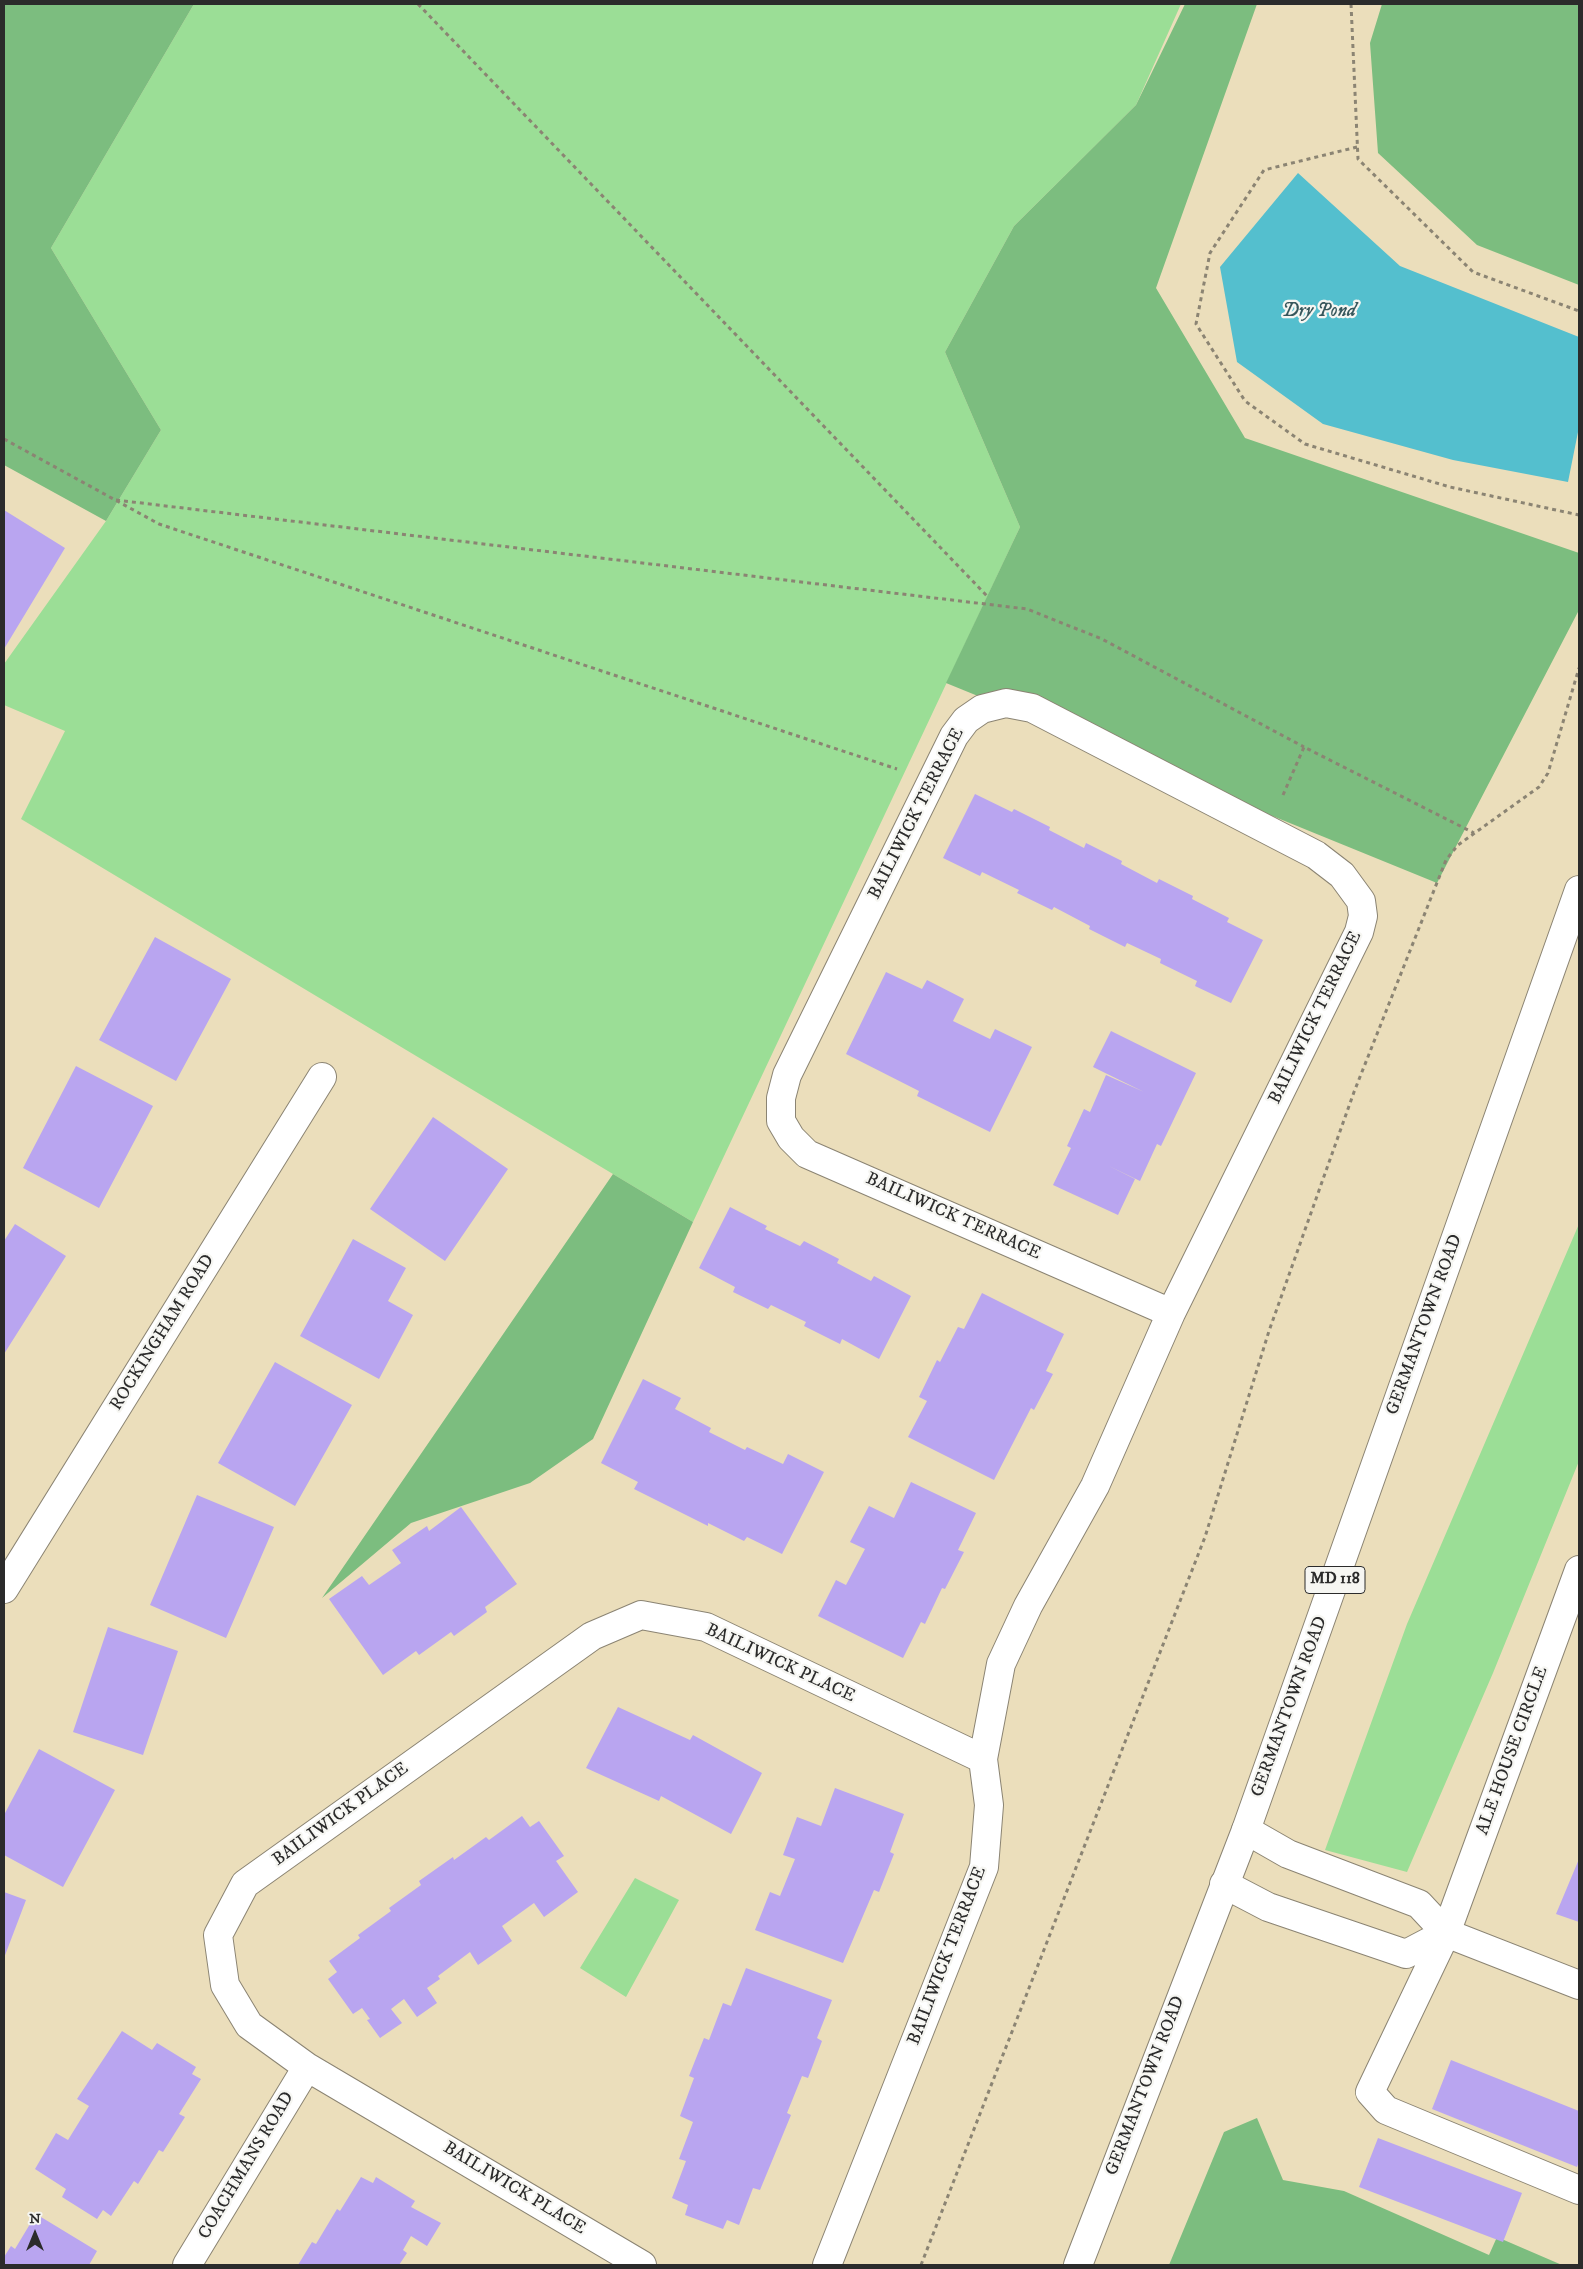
<!DOCTYPE html>
<html>
<head>
<meta charset="utf-8">
<style>
  body { margin:0 }
  #map { position:relative; width:1583px; height:2269px; overflow:hidden; background:#ebdebb; font-family:"IM FELL DW Pica",serif }
  canvas { display:block }
  .frame { position:absolute; inset:0; border:5px solid #2b2b2b; pointer-events:none }
  .north { position:absolute; left:10px; top:2209px; width:50px; height:50px; -webkit-text-stroke:4px #f6f6f2; paint-order:stroke; rotate:0deg; font-size:14px; font-weight:700; line-height:20px; text-align:center; color:#2b2b2b }
  .north::after { content:''; display:block; margin:auto; width:18px; height:22px; background:#2b2b2b; clip-path:polygon(50% 0,100% 100%,50% 72%,0 100%) }
</style>
</head>
<body>
<div id="map">
<canvas width="1583" height="2269"></canvas>
<div class="frame"></div>
<div class="north">N</div>
</div>
<script>
const context = document.querySelector('canvas').getContext('2d');
context.lineJoin = 'round';
function paint(path, color) {
  context.fillStyle = color;
  context.fill(path, 'evenodd');
}
function shape(rows) {
  const path = new Path2D();
  for (const r of rows) {
    path.moveTo(r[0], r[1]);
    for (let i = 2; i < r.length; i += 2) path.lineTo(r[i], r[i + 1]);
  }
  return path;
}
function trace(path, color, width, dash) {
  context.strokeStyle = color;
  context.lineWidth = width;
  context.lineCap = dash ? 'butt' : 'round';
  context.setLineDash(dash || []);
  context.stroke(path);
}
function drawText(font, color, halo, rows, align = 'center') {
  context.font = font + ' "IM FELL DW Pica",serif';
  context.lineWidth = 4.5;
  context.setLineDash([]);
  context.textBaseline = 'middle';
  context.strokeStyle = halo;
  context.fillStyle = color;
  for (const [text, x, y, turn = 0] of rows) {
    context.save();
    context.translate(x, y);
    context.rotate((+turn || 0) * Math.PI / 180);
    context.textAlign = isNaN(turn) ? turn : align;
    if (halo) context.strokeText(text, 0, 0);
    context.fillText(text, 0, 0);
    context.restore();
  }
}
paint(shape([
  [194,4,1181,4,1136,105,1014,226,945,352,1020,527,693,1222,21,819,65,731,4,705,4,664,106,521,161,430,51,248],
  [1579,1224,1579,1461,1493,1673,1407,1872,1325,1850,1407,1624],
  [635,1878,679,1900,626,1997,580,1968]
]), '#9bde96');
paint(shape([
  [4,4,194,4,51,248,161,430,106,521,4,465],
  [1185,4,1257,4,1156,288,1245,438,1579,553,1579,610,1437,883,946,683,1020,527,945,352,1014,226,1136,105],
  [1382,4,1579,4,1579,285,1477,245,1378,153,1370,43],
  [613,1174,693,1222,593,1439,530,1483,411,1523,322,1598],
  [1257,2118,1283,2180,1344,2191,1489,2255,1497,2237,1562,2265,1169,2265,1224,2132]
]), '#7cbd7f');
paint(shape([
  [1298,173,1400,266,1579,337,1579,427,1568,482,1453,460,1323,424,1237,362,1220,267]
]), '#54bfce');
paint(shape([
  [4,510,65,548,4,649],
  [975,794,1012,812,1014,809,1050,827,1049,830,1084,848,1086,843,1122,861,1121,864,1157,883,1159,879,1193,896,1192,899,1229,918,1227,922,1263,940,1231,1003,1195,986,1197,981,1160,963,1161,959,1127,943,1125,947,1089,929,1090,926,1054,907,1052,910,1017,893,1019,890,982,872,980,876,943,858],
  [155,937,231,979,176,1081,99,1040],
  [886,972,922,989,927,980,964,999,953,1021,990,1039,995,1029,1032,1047,990,1132,917,1096,919,1091,846,1054],
  [1111,1031,1196,1073,1161,1146,1157,1144,1140,1181,1109,1166,1135,1179,1118,1215,1053,1185,1071,1148,1067,1146,1084,1109,1090,1112,1106,1075,1144,1092,1093,1067],
  [76,1066,153,1106,99,1208,23,1168],
  [433,1117,508,1169,445,1261,370,1209],
  [730,1207,767,1226,765,1229,800,1246,804,1241,839,1259,837,1263,871,1281,874,1276,911,1296,879,1359,842,1339,840,1344,804,1326,806,1322,771,1305,768,1309,733,1292,735,1287,699,1268],
  [15,1224,66,1256,4,1354,4,1241],
  [353,1239,406,1268,388,1301,413,1315,379,1379,300,1336],
  [982,1293,1064,1334,1046,1371,1053,1374,1034,1410,1031,1408,994,1480,908,1437,927,1401,919,1397,937,1360,940,1362,958,1327,964,1329],
  [275,1362,352,1405,295,1506,218,1463],
  [643,1379,681,1398,675,1409,711,1428,709,1432,745,1450,747,1447,783,1464,788,1454,824,1472,782,1554,747,1537,744,1541,708,1523,708,1526,634,1489,638,1482,601,1463],
  [911,1482,976,1513,958,1550,964,1552,945,1589,942,1588,925,1624,921,1622,903,1658,818,1616,836,1580,846,1585,865,1549,850,1542,869,1506,894,1518],
  [197,1495,274,1527,226,1638,150,1605],
  [461,1507,517,1584,485,1607,487,1612,454,1636,451,1632,419,1655,416,1651,383,1675,329,1599,362,1576,369,1585,401,1563,392,1550,427,1526,429,1531],
  [108,1627,178,1651,143,1755,73,1732],
  [618,1707,690,1740,693,1735,762,1773,731,1834,661,1796,659,1801,586,1768],
  [39,1749,115,1790,63,1887,4,1855,4,1815],
  [835,1788,904,1814,890,1852,894,1854,879,1892,874,1890,843,1963,755,1930,770,1892,780,1896,795,1859,783,1855,797,1817,821,1826],
  [522,1816,530,1827,539,1821,564,1856,556,1861,578,1892,544,1917,534,1903,502,1926,512,1941,478,1965,470,1952,438,1976,440,1979,427,1988,437,2003,417,2017,404,1999,391,2009,402,2023,380,2038,367,2020,370,2019,362,2008,353,2014,328,1979,337,1972,329,1961,360,1938,358,1935,391,1911,389,1908,421,1885,419,1881,453,1857,454,1860,486,1837,489,1840],
  [1579,1859,1579,1922,1556,1914],
  [4,1892,26,1900,4,1958],
  [746,1968,832,2000,817,2038,822,2041,808,2078,802,2076,787,2113,791,2115,760,2190,753,2188,739,2225,727,2220,723,2229,685,2215,688,2205,672,2198,686,2161,679,2159,693,2122,680,2116,694,2078,689,2076,704,2038,709,2040,723,2003,731,2006],
  [122,2031,152,2050,157,2043,196,2067,192,2074,201,2079,179,2114,185,2117,163,2152,159,2150,138,2184,134,2181,111,2216,103,2210,97,2219,62,2197,66,2189,35,2169,56,2133,68,2140,89,2106,77,2099],
  [1451,2060,1579,2111,1579,2162,1577,2167,1432,2109],
  [1378,2138,1522,2193,1503,2242,1359,2187],
  [361,2177,373,2183,376,2177,415,2201,411,2207,441,2223,427,2246,411,2236,403,2250,407,2253,399,2265,298,2265,312,2242,316,2244,337,2209,340,2211],
  [36,2214,97,2251,89,2265,4,2265,4,2257,11,2246,15,2249]
]), '#b9a5f0');
const minor = shape([
  [1579,1570,1446,1933,1579,1985],
  [4,1589,322,1077],
  [1246,1830,1288,1854,1419,1904,1446,1933],
  [1224,1884,1268,1907,1406,1954,1446,1933],
  [1446,1933,1370,2092,1386,2110,1579,2190],
  [187,2265,307,2067],
  [642,2265,307,2067,249,2025,225,1985,218,1935,245,1884,592,1636,641,1615,706,1627,983,1759],
  [827,2265,984,1867,989,1805,983,1759,1001,1664,1028,1606,1095,1486,1171,1313,1359,932,1363,916,1361,901,1342,875,1316,855,1032,708,1006,703,982,709,966,720,954,736,787,1075,781,1098,781,1121,791,1138,807,1154,1171,1313]
]);
const major = shape([
  [1078,2265,1246,1830,1579,890]
]);
trace(minor, '#8b8473', 30);
trace(major, '#8b8473', 30);
trace(shape([
  [418,4,987,596],
  [1351,4,1358,159,1473,272,1579,311],
  [1357,147,1264,170,1210,253,1196,324,1245,401,1305,444,1450,487,1579,515],
  [4,439,159,524,897,769],
  [116,500,1027,609,1102,639,1304,747],
  [1283,795,1304,747,1474,833],
  [921,2265,1205,1537,1269,1331,1354,1092,1446,860,1458,845,1539,787,1548,773,1579,668]
]), '#8b8473', 3, [4, 4]);
trace(minor, '#fff', 28);
trace(major, '#fff', 28);
for (const [x, y, w] of [
  [1335,1580,60]
]) {
  const box = new Path2D();
  box.roundRect(x - w / 2, y - 13.5, w, 27, 4);
  context.fillStyle = '#f6f6f2';
  context.fill(box);
  trace(box, '#2b2b2b', 1);
}
drawText('bold 16px', '#2b2b2b', null, [
  ["MD 118",1335,1580]
]);
drawText('18px', '#2b2b2b', '#f6f6f2', [
  ["BAILIWICK TERRACE",917,814,-63],
  ["BAILIWICK TERRACE",1316,1018,-64],
  ["BAILIWICK TERRACE",953,1217,24],
  ["GERMANTOWN ROAD",1425,1325,-70],
  ["ROCKINGHAM ROAD",163,1333,-58],
  ["BAILIWICK PLACE",780,1664,25],
  ["GERMANTOWN ROAD",1290,1707,-70],
  ["ALE HOUSE CIRCLE",1513,1751,-70],
  ["BAILIWICK PLACE",341,1815,-36],
  ["BAILIWICK TERRACE",948,1956,-69],
  ["GERMANTOWN ROAD",1146,2086,-69],
  ["COACHMANS ROAD",247,2166,-59],
  ["BAILIWICK PLACE",514,2189,31]
]);
drawText('italic 19px', '#37575c', '#f6f6f2', [
  ["Dry Pond",1319,312]
]);
</script>
</body>
</html>
